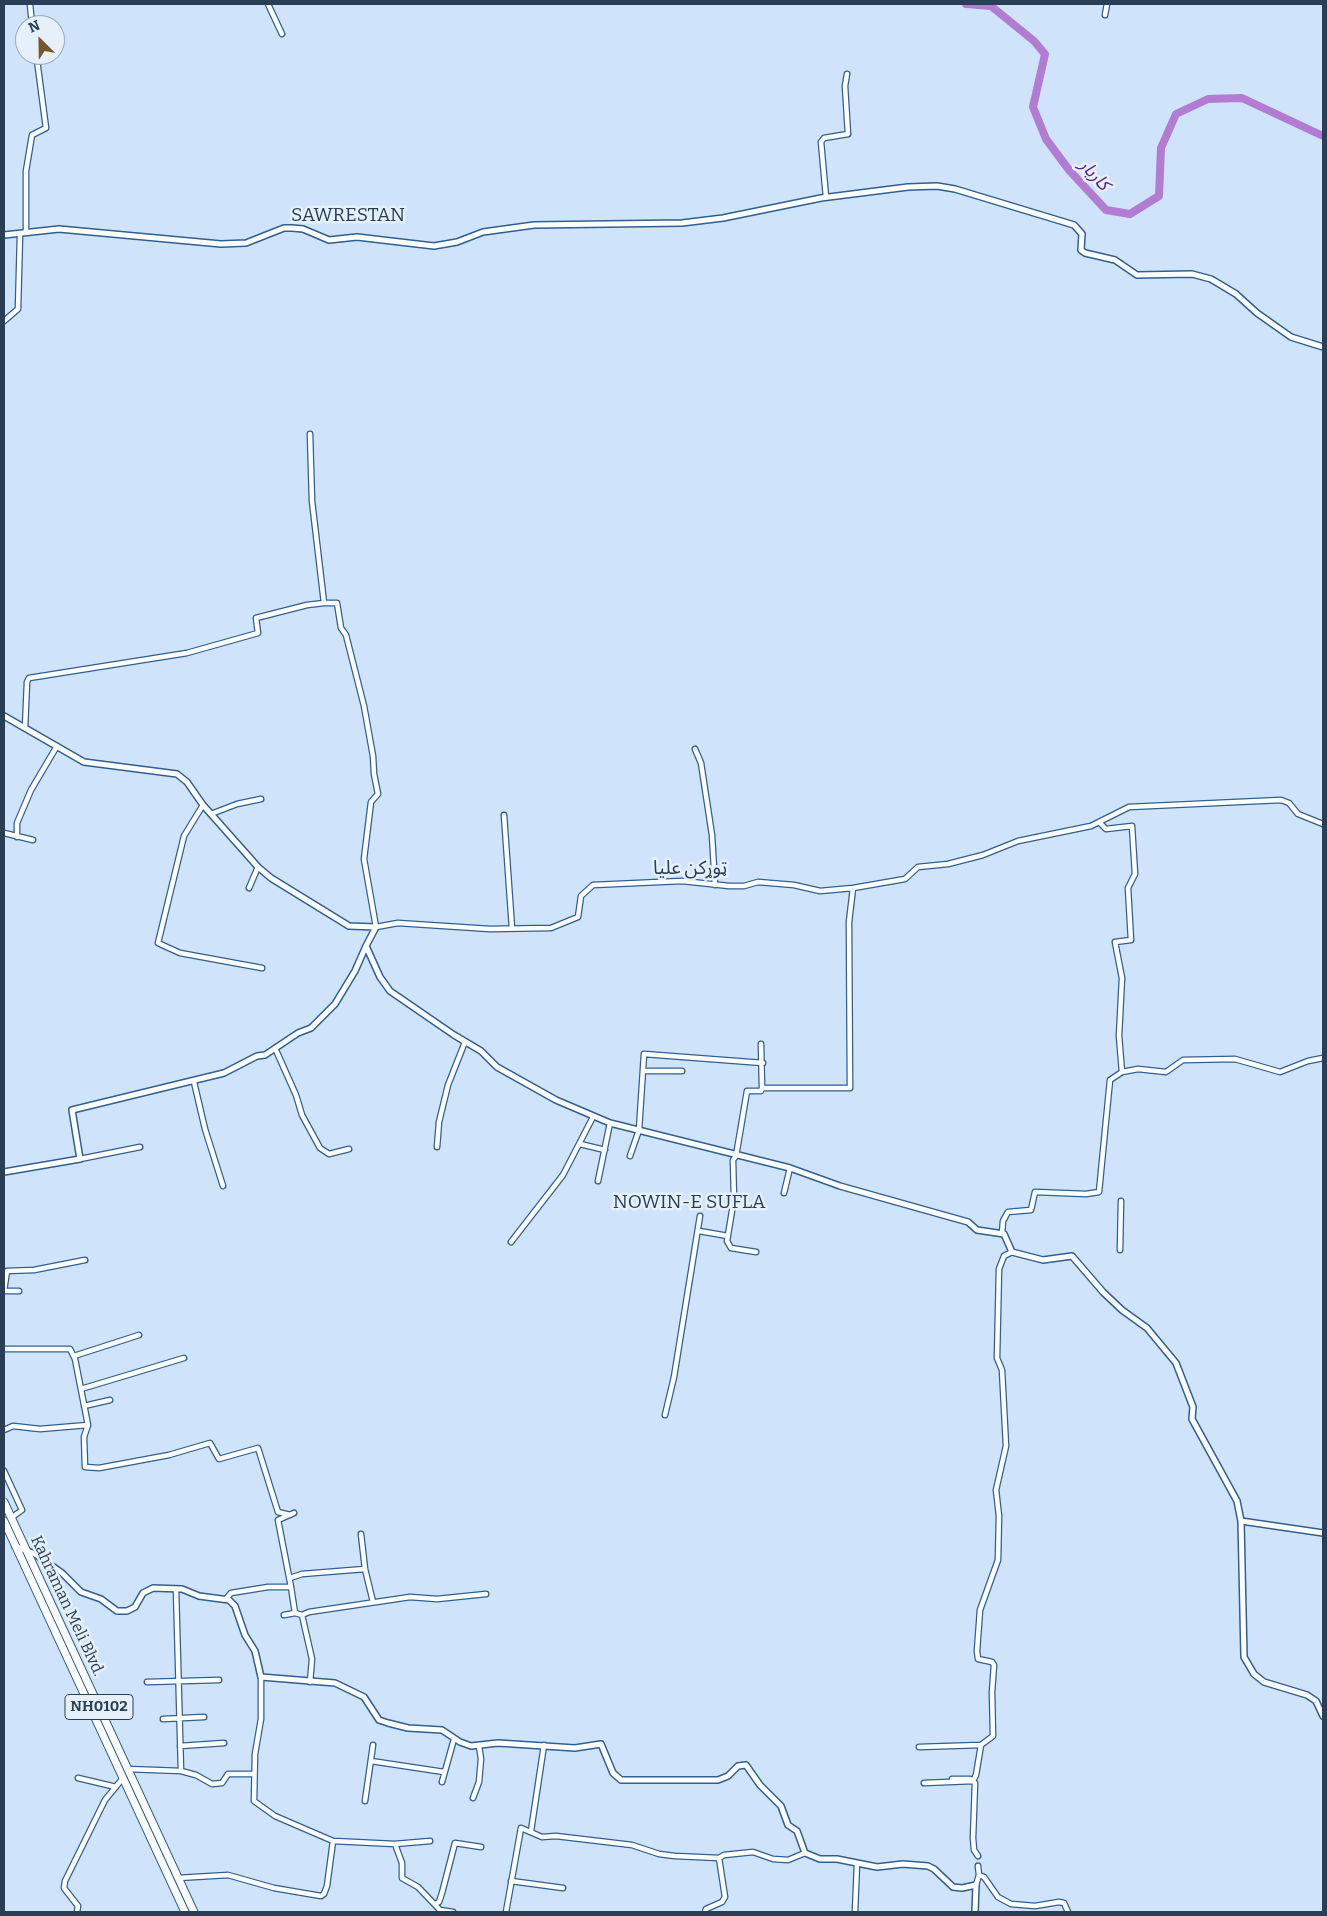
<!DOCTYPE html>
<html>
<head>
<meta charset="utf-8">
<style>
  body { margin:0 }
  #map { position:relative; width:1327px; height:1916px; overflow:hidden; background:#cfe4fb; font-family:Bitter,serif }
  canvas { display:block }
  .frame { position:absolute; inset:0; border:5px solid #2a3f56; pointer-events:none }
  .north { position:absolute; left:15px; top:15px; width:50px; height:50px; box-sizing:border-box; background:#e5f0fb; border:1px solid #9aa9b9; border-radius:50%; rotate:337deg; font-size:14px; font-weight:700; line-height:20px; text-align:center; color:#2a3f56 }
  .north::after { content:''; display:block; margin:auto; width:18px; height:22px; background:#77562d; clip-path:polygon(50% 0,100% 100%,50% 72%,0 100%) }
</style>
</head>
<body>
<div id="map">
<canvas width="1327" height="1916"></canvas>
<div class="frame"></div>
<div class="north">N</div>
</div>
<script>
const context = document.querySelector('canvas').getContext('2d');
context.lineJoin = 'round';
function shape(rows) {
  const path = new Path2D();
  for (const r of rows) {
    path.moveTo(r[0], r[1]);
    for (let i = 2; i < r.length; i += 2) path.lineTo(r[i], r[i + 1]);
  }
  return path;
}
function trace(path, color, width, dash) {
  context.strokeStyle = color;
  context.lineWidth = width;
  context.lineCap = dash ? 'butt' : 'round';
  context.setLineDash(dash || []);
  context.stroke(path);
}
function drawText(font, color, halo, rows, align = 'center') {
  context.font = font + ' Bitter,"Noto Sans Arabic",serif';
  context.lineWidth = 5;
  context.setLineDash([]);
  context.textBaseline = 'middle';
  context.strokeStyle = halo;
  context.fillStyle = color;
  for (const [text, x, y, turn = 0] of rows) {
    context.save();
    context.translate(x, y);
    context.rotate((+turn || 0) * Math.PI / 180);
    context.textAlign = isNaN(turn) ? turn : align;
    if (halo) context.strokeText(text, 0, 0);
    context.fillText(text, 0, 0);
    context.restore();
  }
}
trace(shape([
  [966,4,991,6,1034,41,1045,54,1033,107,1046,139,1069,170,1106,210,1130,214,1159,196,1161,148,1176,114,1208,99,1242,98,1323,136]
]), '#b17cd2', 8);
trace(shape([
  [978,1866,978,1856]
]), '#aec3da', 4.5, [4.5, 2]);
const minor = shape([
  [30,4,32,25],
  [268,4,282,34],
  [1105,15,1107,4],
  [826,197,821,142,824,138,848,134,845,86,847,74],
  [26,232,26,171,32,135,46,128,37,60,38,55],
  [4,321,18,309,20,235],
  [310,434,312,501,324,603,337,603,341,628,346,635,364,706,373,756,374,774,378,794,371,802,364,859,376,927,398,923,490,929,551,928,578,917,581,896,593,885,682,881,729,886,744,886,758,882,794,885,820,891,853,888,905,879,918,867,948,864,983,855,1018,841,1091,826,1129,807,1281,800,1289,803,1298,814,1323,824],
  [25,728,27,682,29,678,187,653,258,633,256,618,307,605,324,603],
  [695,749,701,763,712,835,715,885],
  [203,805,184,836,158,943,180,953,262,968],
  [211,814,237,804,261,799],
  [504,815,512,928],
  [1099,822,1106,829,1132,826,1135,874,1128,888,1131,940,1115,942,1122,978,1119,1036,1122,1072],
  [4,833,33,840],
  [17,837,17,823,31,790,57,746],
  [249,888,258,867],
  [761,1044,762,1088],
  [275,1048,296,1095,302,1115,320,1148,329,1154,349,1149],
  [643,1071,682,1071],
  [194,1082,205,1129,223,1186],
  [580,1144,605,1150],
  [437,1147,439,1122,448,1085,465,1042],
  [630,1156,639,1130,644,1054,763,1063],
  [80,1159,140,1147],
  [598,1181,610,1123],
  [784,1193,790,1168],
  [699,1231,728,1236],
  [1002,1234,1003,1221,1008,1212,1031,1210,1035,1192,1086,1194,1099,1192,1110,1080,1122,1072,1138,1069,1166,1072,1183,1060,1235,1059,1280,1072,1308,1061,1323,1058],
  [511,1242,563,1175,593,1117],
  [1120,1250,1121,1201],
  [756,1252,731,1248,727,1241,734,1199,733,1160,736,1156,747,1091,761,1091,762,1088,850,1088,849,922,853,888],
  [4,1291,7,1271,34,1270,85,1260],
  [4,1291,19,1291],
  [4,1349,70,1349,75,1359,88,1425,84,1437,85,1467,99,1468,169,1455,210,1443,219,1459,258,1448,278,1512,290,1515],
  [74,1356,139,1335],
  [81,1389,184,1358],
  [84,1406,110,1400],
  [665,1415,674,1377,700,1216],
  [4,1430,13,1426,40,1429,88,1425],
  [4,1471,22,1510,11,1518],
  [361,1534,365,1569,373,1602],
  [290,1578,302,1574,365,1569],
  [291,1587,295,1613,302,1615,312,1659,310,1682],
  [176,1589,181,1771],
  [226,1599,231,1593,268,1587,291,1587,278,1520,294,1513],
  [284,1615,295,1613],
  [302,1615,309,1612,410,1597,437,1599,486,1594],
  [261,1677,261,1719,255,1754,254,1801,275,1816,333,1841,395,1844,430,1841],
  [147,1682,219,1680],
  [163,1719,204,1717],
  [180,1746,224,1743],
  [919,1747,981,1745],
  [371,1761,444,1772],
  [127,1769,181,1771,196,1775,212,1784,222,1783,228,1774,254,1774],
  [78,1778,116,1787],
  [952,1779,970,1779],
  [442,1782,454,1739],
  [924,1783,973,1781],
  [473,1798,479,1782,481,1759,479,1746],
  [365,1801,373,1745],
  [531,1831,544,1745],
  [395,1844,402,1863,402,1878,418,1887,440,1910,453,1912],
  [978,1856,974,1850,973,1838,975,1783,973,1781,976,1775,981,1745,993,1736,992,1692,994,1665,992,1662,978,1659,977,1651,980,1610,998,1560,999,1516,996,1490,1006,1446,1002,1370,997,1358,999,1269,1004,1256,1012,1252],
  [979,1875,984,1877,998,1897,1011,1904,1035,1906,1059,1902,1064,1903,1068,1912],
  [178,1878,228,1875,274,1888,321,1896,324,1894,327,1886,333,1841],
  [511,1881,563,1888],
  [976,1885,979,1875,978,1866],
  [435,1904,439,1902,442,1893,455,1843,481,1847],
  [77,1912,78,1906,64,1888,65,1881,105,1800,123,1778],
  [506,1912,521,1828,542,1837,556,1836,632,1845,659,1854,675,1856,719,1858],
  [705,1912,706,1909,722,1902,725,1897,719,1858,724,1855,753,1852,773,1859,788,1860,805,1853],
  [855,1912,857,1864]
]);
const tertiary = shape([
  [4,235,59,229,221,244,246,243,284,228,292,228,303,229,329,240,357,237,434,246,457,242,483,232,534,225,682,223,723,218,821,198,908,187,937,186,955,189,1074,225,1082,234,1081,250,1085,253,1115,260,1137,275,1192,274,1211,279,1236,294,1257,313,1291,337,1323,347],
  [4,716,84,762,177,774,187,782,203,805,258,867,271,878,349,926,376,927,366,946,380,977,390,991,454,1035,481,1051,497,1067,556,1100,610,1123,790,1168,840,1186,968,1222,977,1230,1004,1234,1012,1252,1043,1260,1072,1256,1103,1292,1122,1310,1147,1328,1176,1363,1193,1407,1192,1419,1237,1501,1241,1521,1244,1657,1254,1674,1264,1682,1307,1695,1316,1701,1323,1716],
  [4,1172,80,1159,72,1110,224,1073,257,1056,265,1055,298,1033,311,1028,335,1004,355,971,366,946],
  [1241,1521,1323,1533],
  [15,1546,35,1554,62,1573,81,1592,101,1599,117,1611,127,1611,135,1607,143,1593,153,1588,182,1589,199,1596,229,1600,235,1606,245,1635,255,1651,261,1677,335,1683,364,1697,379,1720,388,1723,408,1728,442,1730,460,1742,471,1746,498,1743,575,1748,601,1744,613,1773,621,1780,718,1780,728,1776,738,1766,746,1765,760,1785,781,1806,788,1825,797,1831,805,1853,820,1859,837,1859,877,1867,903,1864,928,1866,934,1869,953,1887,962,1888,976,1885,975,1912]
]);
const trunk = shape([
  [4,1502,194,1912],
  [4,1521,185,1912]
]);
trace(minor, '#305f91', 7);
trace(tertiary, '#305f91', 8);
trace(trunk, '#305f91', 9);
trace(minor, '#fff', 4.5);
trace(tertiary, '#fff', 5);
trace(trunk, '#fff', 7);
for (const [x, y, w] of [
  [99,1707,68]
]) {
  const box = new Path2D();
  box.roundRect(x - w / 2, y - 12.5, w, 25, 4);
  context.fillStyle = '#e5f0fb';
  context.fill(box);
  trace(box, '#2a3f56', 1);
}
drawText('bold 15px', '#2a3f56', null, [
  ["NH0102",99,1707]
]);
drawText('16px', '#2a3f56', '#e5f0fb', [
  ["Kahraman Meli Blvd.",67,1606,65]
]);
drawText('italic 18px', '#641e86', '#e5f0fb', [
  ["کاربار",1094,175,47]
]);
drawText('19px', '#2a3f56', '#e5f0fb', [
  ["SAWRESTAN",348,216],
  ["ټوړکن علیا",690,869],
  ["NOWIN-E SUFLA",689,1203]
]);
</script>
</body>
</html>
